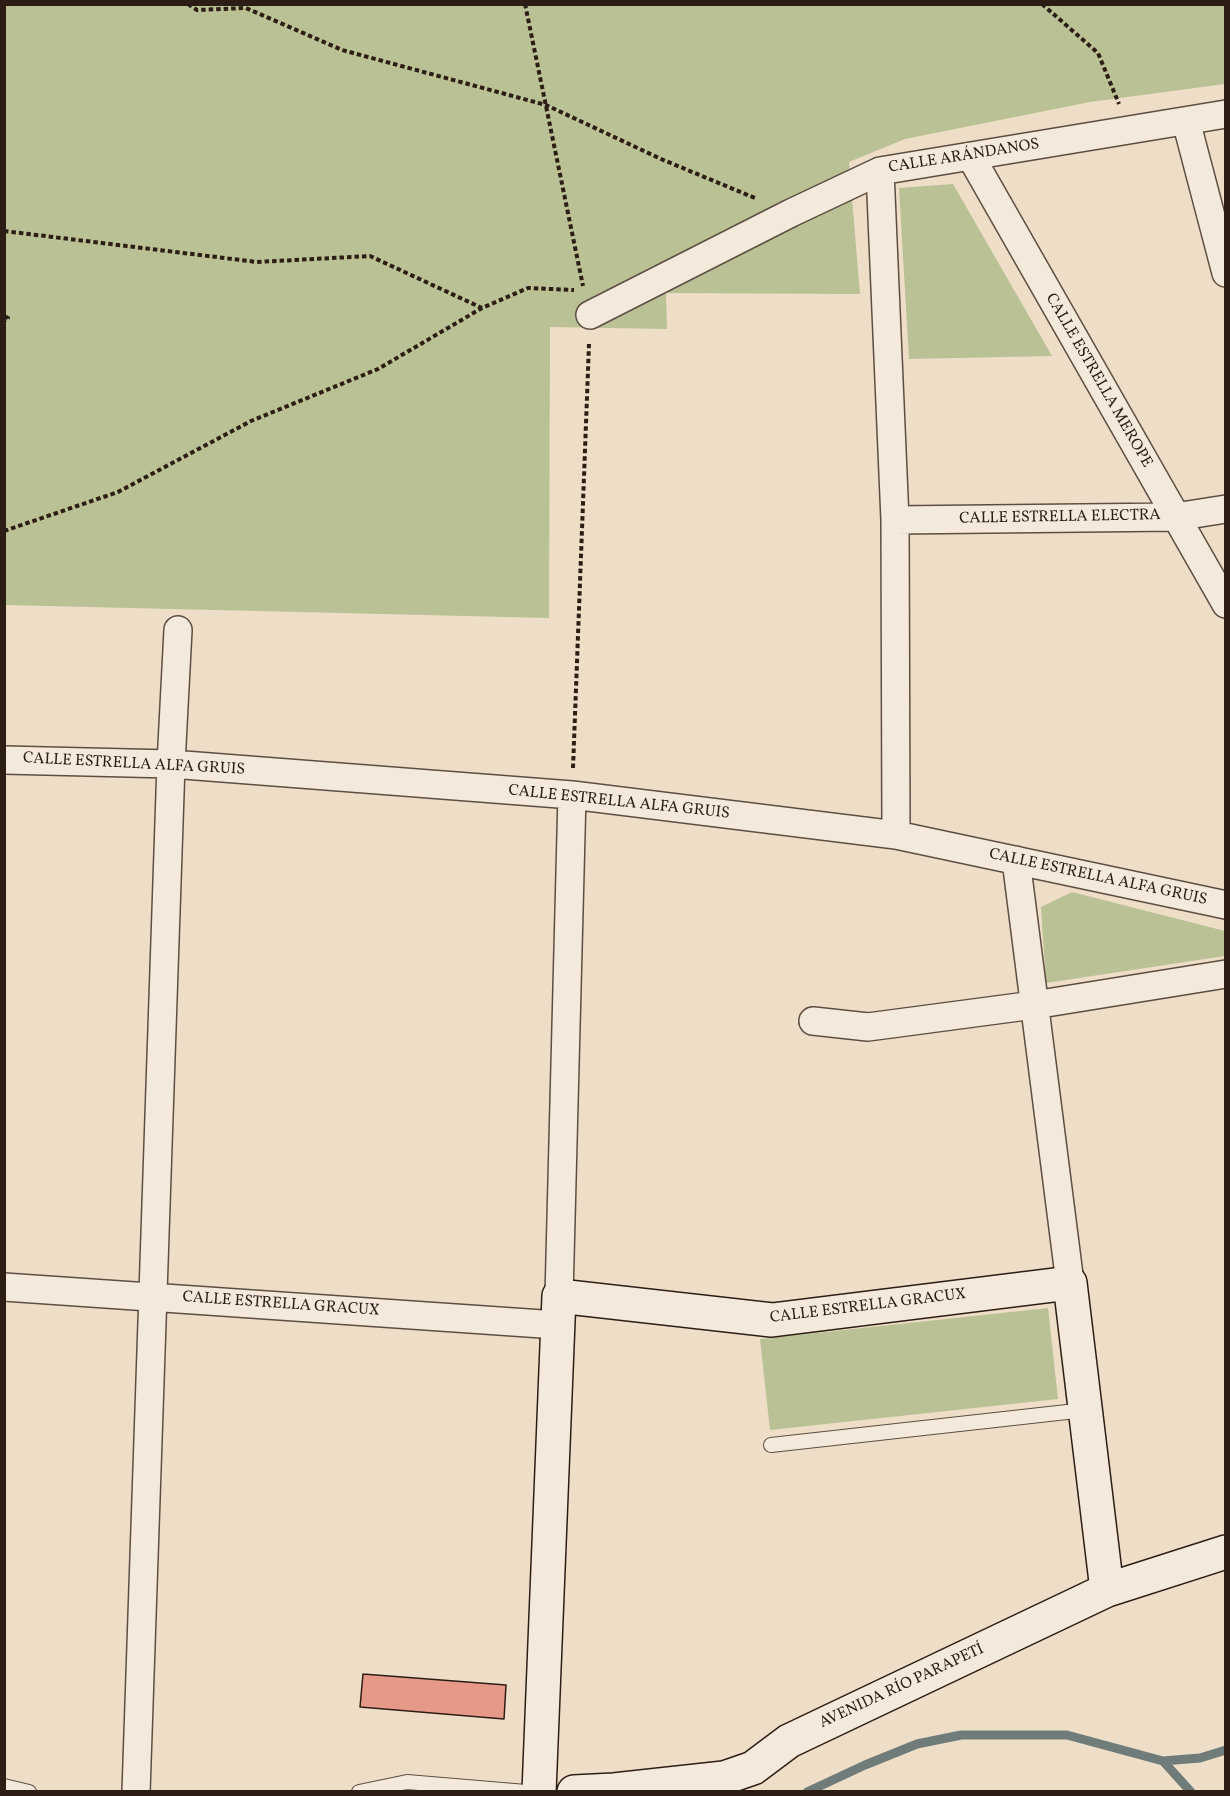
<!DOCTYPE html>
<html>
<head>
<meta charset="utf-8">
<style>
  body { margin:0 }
  #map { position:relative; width:1230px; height:1796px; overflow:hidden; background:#eedec7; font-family:Vollkorn,serif }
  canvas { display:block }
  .frame { position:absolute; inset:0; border:6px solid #2d1e15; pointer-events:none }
</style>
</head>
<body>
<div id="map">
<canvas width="1230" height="1796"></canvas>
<div class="frame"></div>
</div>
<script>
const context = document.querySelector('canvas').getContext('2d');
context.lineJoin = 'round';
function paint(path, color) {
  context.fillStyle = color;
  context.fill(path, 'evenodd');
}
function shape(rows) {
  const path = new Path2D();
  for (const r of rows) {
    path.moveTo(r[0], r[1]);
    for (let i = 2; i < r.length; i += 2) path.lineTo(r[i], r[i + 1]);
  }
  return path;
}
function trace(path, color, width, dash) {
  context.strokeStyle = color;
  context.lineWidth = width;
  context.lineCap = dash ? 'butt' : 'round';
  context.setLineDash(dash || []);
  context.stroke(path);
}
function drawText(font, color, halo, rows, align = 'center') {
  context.font = font + ' Vollkorn,serif';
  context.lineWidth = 4.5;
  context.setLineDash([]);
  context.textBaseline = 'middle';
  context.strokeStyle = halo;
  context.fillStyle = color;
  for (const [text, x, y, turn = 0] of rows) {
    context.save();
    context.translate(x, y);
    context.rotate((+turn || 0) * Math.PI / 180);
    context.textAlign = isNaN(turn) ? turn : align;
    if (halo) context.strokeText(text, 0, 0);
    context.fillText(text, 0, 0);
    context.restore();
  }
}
paint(shape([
  [5,5,1225,5,1225,84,1090,102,905,139,849,162,860,294,666,293,667,329,550,327,549,618,5,605],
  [953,184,1052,356,909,359,899,188],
  [1072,892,1225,931,1225,956,1046,983,1041,907],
  [1048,1308,1058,1399,770,1430,760,1339]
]), '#b9c195');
trace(shape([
  [1163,1761,1191,1792],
  [807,1792,865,1765,917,1744,961,1735,1067,1735,1163,1761,1200,1758,1226,1750]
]), '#6f7c7a', 9);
const building = shape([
  [363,1674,506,1685,504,1719,360,1707,363,1674]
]);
paint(building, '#e79989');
trace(building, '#2d1e15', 1.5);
const lane = shape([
  [771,1445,1085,1410],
  [4,1786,29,1792],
  [359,1792,407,1782,526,1792]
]);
const street = shape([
  [1186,121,1226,273],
  [971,157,1226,604],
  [880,171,895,520,896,835],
  [590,315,791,213,880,171,1226,114],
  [895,520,1175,517,1226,509],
  [4,760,171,764,572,795,896,835,1226,905],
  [1016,860,1070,1283],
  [813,1021,868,1027,1034,1005,1226,974],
  [4,1287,557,1325],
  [559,1296,572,795],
  [136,1792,171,764,178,630]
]);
const secondary = shape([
  [539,1792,559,1296,772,1320,1070,1283,1107,1590],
  [574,1792,614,1790,724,1778,753,1768,789,1741,1107,1590,1226,1552]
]);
trace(lane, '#5d4e42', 16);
trace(street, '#5d4e42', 30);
trace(secondary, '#2d1e15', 36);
trace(shape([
  [188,4,197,10,246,8,342,50,546,105,661,159,755,198],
  [525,4,583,286],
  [1042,4,1098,53,1119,104],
  [4,231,257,262,370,256,482,308,528,288,574,290],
  [4,316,8,318,4,321],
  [4,531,118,492,251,421,378,369,482,308],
  [573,768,589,344]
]), '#2d1e15', 4, [4.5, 3]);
trace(lane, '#f4eadb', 14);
trace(street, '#f4eadb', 27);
trace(secondary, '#f4eadb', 33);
drawText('16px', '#2d1e15', '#f4eadb', [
  ["CALLE ARÁNDANOS",964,157,-9],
  ["CALLE ESTRELLA MEROPE",1098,381,60],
  ["CALLE ESTRELLA ELECTRA",1060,518,-1],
  ["CALLE ESTRELLA ALFA GRUIS",134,765,3],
  ["CALLE ESTRELLA ALFA GRUIS",619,803,6],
  ["CALLE ESTRELLA ALFA GRUIS",1098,878,12],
  ["CALLE ESTRELLA GRACUX",281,1305,4],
  ["CALLE ESTRELLA GRACUX",868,1307,-7],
  ["AVENIDA RÍO PARAPETÍ",902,1687,-25]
]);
</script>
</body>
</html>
